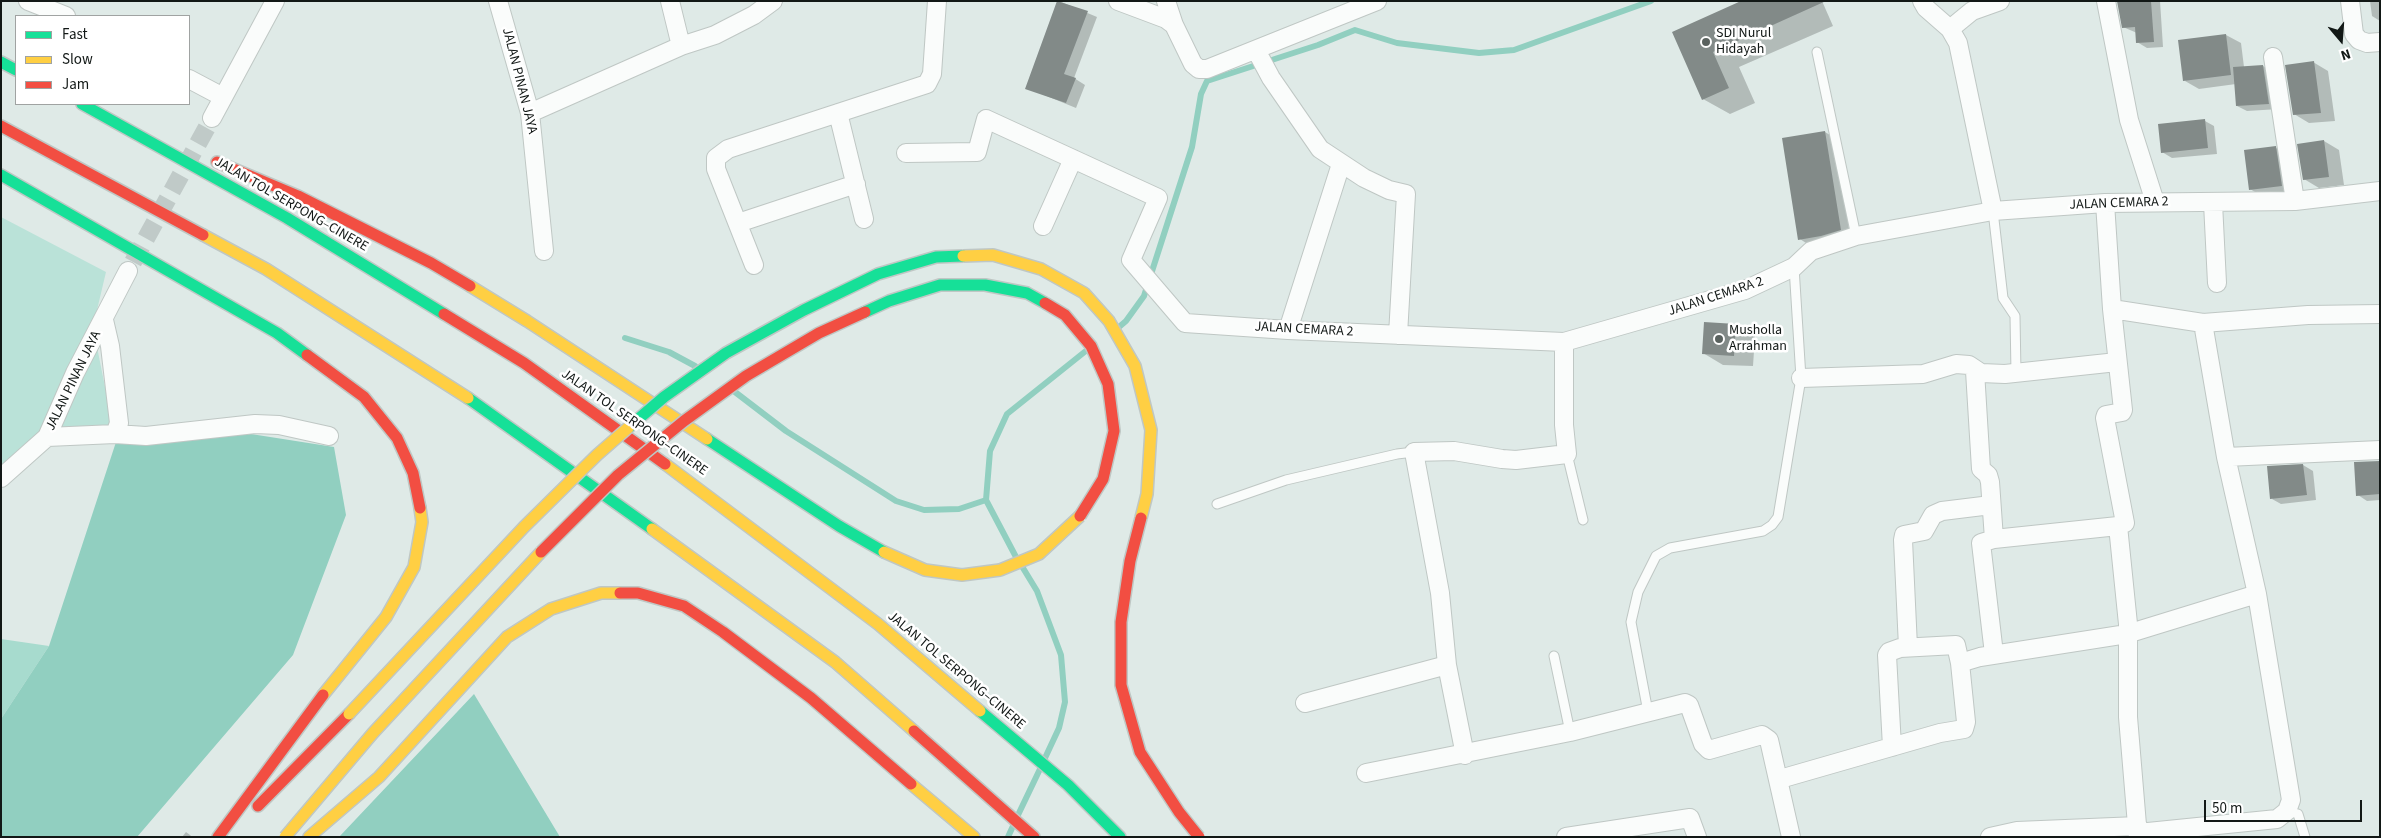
<!DOCTYPE html>
<html>
<head>
<meta charset="utf-8">
<style>
  body { margin:0 }
  #map { position:relative; width:2381px; height:838px; overflow:hidden; background:#dfeae7; font-family:"Source Sans 3",sans-serif }
  canvas { display:block }
  .frame { position:absolute; inset:0; border:2px solid #121816; pointer-events:none }
  .legend { position:absolute; left:15px; top:15px; width:175px; height:90px; box-sizing:border-box; background:#fff; border:1px solid #a0a3a2; margin:0; padding:6px 9px; list-style:none; font-size:15px; color:#121816 }
  .legend li { display:flex; align-items:center; gap:10px; height:25px }
  .legend b { width:25px; border:1px solid #a0a3a2 }
  .north { position:absolute; left:2316px; top:15px; width:50px; height:50px; -webkit-text-stroke:4px #fff; paint-order:stroke; rotate:162deg; font-size:14px; font-weight:700; line-height:20px; text-align:center; color:#121816 }
  .north::after { content:''; display:block; margin:auto; width:18px; height:22px; background:#121816; clip-path:polygon(50% 0,100% 100%,50% 72%,0 100%) }
  .scale { position:absolute; left:2204px; top:800px; width:158px; height:22px; box-sizing:border-box; border:2px solid #121816; border-top:0; padding-left:6px; font-size:15px; line-height:18px; white-space:nowrap; color:#121816; -webkit-text-stroke:4px #fff; paint-order:stroke }
</style>
</head>
<body>
<div id="map">
<canvas width="2381" height="838"></canvas>
<div class="frame"></div>
<ul class="legend">
<li><b style="height:6px;background:#16e098"></b>Fast</li>
<li><b style="height:6px;background:#ffcf43"></b>Slow</li>
<li><b style="height:6px;background:#f24e42"></b>Jam</li>
</ul>
<div class="north">N</div>
<div class="scale">50 m</div>
</div>
<script>
const context = document.querySelector('canvas').getContext('2d');
context.lineJoin = 'round';
function paint(path, color) {
  context.fillStyle = color;
  context.fill(path, 'evenodd');
}
function shape(rows) {
  const path = new Path2D();
  for (const r of rows) {
    path.moveTo(r[0], r[1]);
    for (let i = 2; i < r.length; i += 2) path.lineTo(r[i], r[i + 1]);
  }
  return path;
}
function trace(path, color, width, dash) {
  context.strokeStyle = color;
  context.lineWidth = width;
  context.lineCap = dash ? 'butt' : 'round';
  context.setLineDash(dash || []);
  context.stroke(path);
}
function drawText(font, color, halo, rows, align = 'center') {
  context.font = font + ' "Source Sans 3",sans-serif';
  context.lineWidth = 5;
  context.setLineDash([]);
  context.textBaseline = 'middle';
  context.strokeStyle = halo;
  context.fillStyle = color;
  for (const [text, x, y, turn = 0] of rows) {
    context.save();
    context.translate(x, y);
    context.rotate((+turn || 0) * Math.PI / 180);
    context.textAlign = isNaN(turn) ? turn : align;
    if (halo) context.strokeText(text, 0, 0);
    context.fillText(text, 0, 0);
    context.restore();
  }
}
paint(shape([
  [1,217,106,272,93,327,116,442,51,439,1,471]
]), '#bae2d8');
paint(shape([
  [1,639,49,646,1,719]
]), '#a7dbce');
paint(shape([
  [251,434,334,447,346,515,293,655,137,837,1,837,1,719,49,646,116,442],
  [474,694,560,837,339,837]
]), '#91cfc0');
paint(shape([
  [1059,1,1097,17,1074,78,1085,85,1076,108,1027,88],
  [1822,1,1833,26,1739,67,1755,103,1730,114,1703,99,1674,33],
  [2118,1,2160,1,2163,47,2147,48,2137,42,2137,33,2123,27],
  [2370,1,2380,1,2380,21,2372,16],
  [2226,35,2241,43,2244,67,2263,66,2273,72,2279,109,2247,111,2237,106,2236,84,2199,89,2185,81],
  [2313,62,2328,71,2335,121,2309,123,2294,114],
  [2205,121,2214,126,2217,154,2172,158,2162,152],
  [1825,132,1835,138,1850,235,1809,245,1800,239],
  [2324,141,2339,150,2344,185,2319,188,2304,179],
  [2276,148,2285,153,2291,191,2260,195,2250,189],
  [1736,325,1755,336,1753,366,1723,365,1703,353],
  [2380,462,2380,500,2367,501,2358,495],
  [2303,465,2313,471,2316,500,2281,504,2272,499],
  [186,832,190,835,192,837,182,837]
]), '#0003');
trace(shape([
  [1119,327,1126,321,1144,296,1192,147,1201,94,1207,81,1318,45,1355,30,1397,43,1479,53,1514,50,1651,1],
  [625,338,669,352,695,366],
  [735,392,786,431,896,501,924,510,959,509,986,500],
  [1016,557,986,500,990,451,1007,414,1087,350],
  [1023,568,1037,591,1061,655,1065,702,1059,728,1045,758],
  [1018,815,1040,769],
  [1008,837,1013,826]
]), '#91cfc0', 6);
paint(shape([
  [1057,1,1088,11,1064,74,1076,78,1066,103,1025,89],
  [1741,1,1826,1,1713,52,1729,88,1702,100,1672,32],
  [2117,1,2151,1,2154,42,2136,43,2135,27,2122,28],
  [2226,34,2231,75,2183,81,2178,40],
  [2314,61,2321,113,2293,115,2285,65],
  [2263,65,2269,104,2236,106,2233,67],
  [2205,119,2208,148,2161,153,2158,124],
  [1825,131,1841,230,1821,236,1798,240,1782,138],
  [2324,140,2329,177,2303,180,2297,144],
  [2276,146,2282,186,2249,190,2244,150],
  [1704,322,1736,324,1734,356,1702,354],
  [2380,461,2380,494,2356,496,2354,462],
  [2303,464,2307,495,2270,499,2267,466]
]), '#828a88');
trace(shape([
  [133,262,212,118]
]), '#c0cac8', 18, [18, 9]);
const lane = shape([
  [1817,52,1856,236],
  [1993,211,2003,298,2015,316,2016,373],
  [1567,454,1583,520],
  [1217,504,1286,480,1397,454,1414,452],
  [1554,656,1570,732],
  [1648,712,1631,622,1638,592,1656,556,1670,548,1763,531,1772,525,1778,517,1801,378,1794,267],
  [2287,811,2298,814,2305,837]
]);
const street = shape([
  [28,1,66,16],
  [498,1,530,113,544,251],
  [1118,1,1166,19,1174,25,1193,64,1199,69,1207,69,1377,1],
  [1166,1,1174,25],
  [1922,1,1926,8,1950,29],
  [2106,1,2129,120,2155,202],
  [2350,1,2354,34,2359,40,2367,43,2380,42],
  [681,46,715,35,754,15,773,1],
  [1256,50,1271,78,1320,149,1364,178,1389,190,1406,194,1398,335],
  [2273,57,2295,201],
  [189,79,223,97],
  [530,113,681,46,670,1],
  [838,113,864,219],
  [212,118,275,1],
  [906,153,977,152,986,119,1158,198,1131,260,1185,323,1288,330,1564,342,1745,290,1794,267,1811,251,1856,236,1993,211,2105,203,2295,201,2380,191],
  [2105,203,2112,309,2123,410,2122,412,2106,415,2105,418,2125,523,2118,526,2128,624,2128,717,2138,837],
  [2213,203,2217,283],
  [1993,211,1958,43,1950,29,1972,11,2000,1],
  [738,223,856,184],
  [1043,226,1073,159],
  [754,265,716,169,716,158,728,149,927,84,932,74,937,1],
  [2112,309,2203,323,2308,315,2380,314],
  [104,320,110,346,119,423,115,434],
  [1288,330,1341,164],
  [1975,371,1981,469,1988,475,1990,482,1994,539,1981,543,1994,654],
  [1801,378,1923,374,1956,364,1969,365,1981,373,2005,374,2117,362],
  [47,437,115,434,146,436,255,424,279,425,329,436],
  [2226,457,2380,450],
  [1,478,47,437,75,373,128,271],
  [1994,539,2118,526],
  [1908,647,1903,540,1904,535,1924,531,1933,515,1942,511,1991,505],
  [1305,703,1447,665],
  [1892,747,1887,655,1889,652,1900,648,1956,645,1960,663],
  [1465,755,1447,665,1440,593,1414,452,1454,451,1502,459,1516,460,1567,454,1564,425,1564,342],
  [1366,773,1570,732,1685,703,1689,705,1703,744,1709,750,1762,735,1769,740,1791,837],
  [1780,779,1940,733,1964,729,1966,722,1960,663,1980,657,2127,634,2257,594],
  [2138,833,2277,819,2287,811,2291,800,2257,594,2226,457,2203,323],
  [1566,837,1690,818,1697,837],
  [1990,837,2017,831,2138,826]
]);
const fast = shape([
  [1,62,16,70],
  [82,104,287,218,444,314],
  [1,175,277,333,307,355],
  [468,398,652,529],
  [707,439,839,526,884,552],
  [980,711,1068,785,1120,837]
]);
const slow = shape([
  [203,235,266,269,468,398],
  [470,286,527,321,707,439],
  [665,464,878,624,980,711],
  [652,529,835,662,914,731],
  [884,552,925,570,962,575,1000,570],
  [323,695,386,617,414,567,422,522,420,508],
  [911,784,974,837],
  [309,837,379,777,507,637,551,609,601,593,620,593]
]);
const jam = shape([
  [1,126,203,235],
  [217,162,298,196,431,263,470,286],
  [444,314,524,363,665,464],
  [307,355,364,397,397,438,413,473,420,508],
  [620,593,638,593,684,606,723,632,811,698,911,784],
  [914,731,1034,837],
  [258,806,349,714],
  [218,837,323,695]
]);
trace(lane, '#bfc7c4', 11);
trace(street, '#bfc7c4', 20);
trace(fast, '#bfc7c4', 14);
trace(slow, '#bfc7c4', 14);
trace(jam, '#bfc7c4', 14);
trace(lane, '#fafcfb', 9);
trace(street, '#fafcfb', 18);
trace(fast, '#16e098', 11);
trace(slow, '#ffcf43', 11);
trace(jam, '#f24e42', 11);
const fastBridge = shape([
  [865,312,889,301,940,285,985,285,1027,293,1045,303],
  [629,427,664,397,726,353,804,310,878,274,936,257,963,256]
]);
const slowBridge = shape([
  [963,256,993,255,1041,269,1084,293,1109,321,1135,366,1151,430,1147,494,1141,518],
  [1000,570,1039,554,1080,516],
  [349,714,524,527,597,455,629,427],
  [285,837,373,733,541,552]
]);
const jamBridge = shape([
  [1045,303,1065,315,1091,346,1108,384,1114,431,1103,479,1080,516],
  [1141,518,1130,561,1121,622,1121,685,1140,752,1179,812,1199,837],
  [541,552,618,475,684,421,746,376,819,333,865,312]
]);
trace(fastBridge, '#bfc7c4', 14, []);
trace(slowBridge, '#bfc7c4', 14, []);
trace(jamBridge, '#bfc7c4', 14, []);
trace(fastBridge, '#16e098', 11);
trace(slowBridge, '#ffcf43', 11);
trace(jamBridge, '#f24e42', 11);
for (const [x, y, r, color] of [
  [1706,42,5,"#5a625f"],
  [1719,339,5,"#5a625f"]
]) {
  const dot = new Path2D();
  dot.arc(x, y, r, 0, 2 * Math.PI);
  context.fillStyle = color;
  context.fill(dot);
  trace(dot, '#fff', 2);
}
drawText('14px', '#121816', '#fff', [
  ["SDI Nurul",1716,34],
  ["Hidayah",1716,50],
  ["Musholla",1729,331],
  ["Arrahman",1729,347]
], 'left');
drawText('14px', '#121816', '#fff', [
  ["JALAN PINAN JAYA",519,81,76],
  ["JALAN CEMARA 2",2119,204,-2],
  ["JALAN TOL SERPONG–CINERE",291,205,30],
  ["JALAN CEMARA 2",1716,297,-18],
  ["JALAN CEMARA 2",1304,330,3],
  ["JALAN PINAN JAYA",74,381,-64],
  ["JALAN TOL SERPONG–CINERE",634,423,35],
  ["JALAN TOL SERPONG–CINERE",956,671,40]
]);
</script>
</body>
</html>
